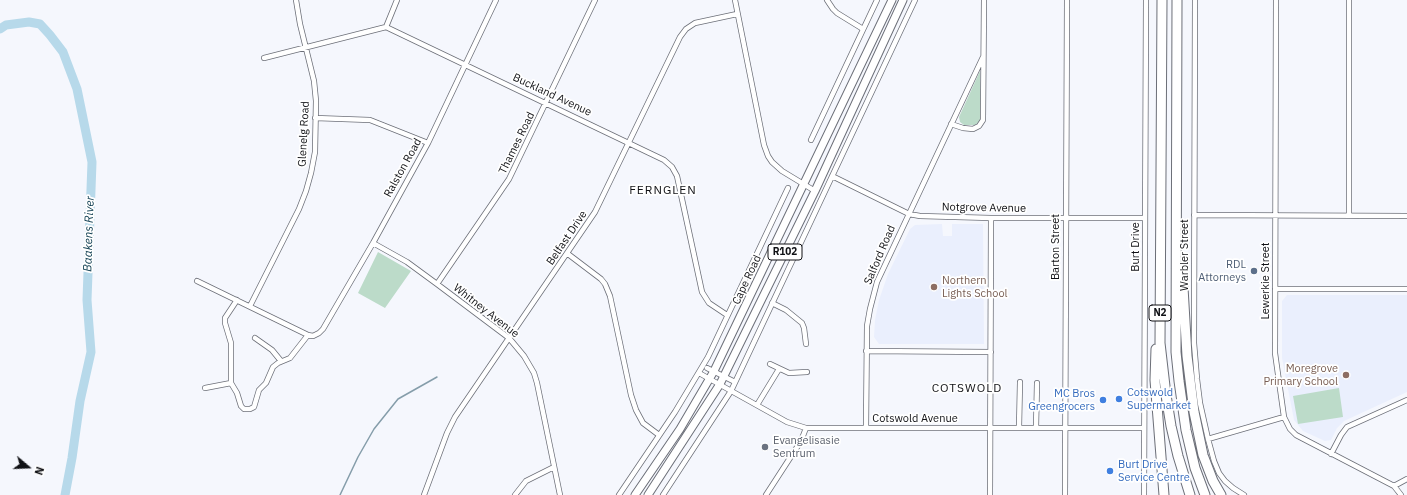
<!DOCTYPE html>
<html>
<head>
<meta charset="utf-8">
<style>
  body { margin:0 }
  #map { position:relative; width:1407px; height:495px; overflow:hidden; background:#f5f7fd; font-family:"IBM Plex Sans",sans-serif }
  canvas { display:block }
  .north { position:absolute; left:8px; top:447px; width:40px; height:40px; -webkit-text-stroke:3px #fff; paint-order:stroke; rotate:109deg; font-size:11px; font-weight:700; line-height:16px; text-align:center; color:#101115 }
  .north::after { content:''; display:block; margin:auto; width:14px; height:18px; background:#101115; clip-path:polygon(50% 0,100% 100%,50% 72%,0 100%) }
</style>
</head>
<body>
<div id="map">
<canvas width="1407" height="495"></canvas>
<div class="north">N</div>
</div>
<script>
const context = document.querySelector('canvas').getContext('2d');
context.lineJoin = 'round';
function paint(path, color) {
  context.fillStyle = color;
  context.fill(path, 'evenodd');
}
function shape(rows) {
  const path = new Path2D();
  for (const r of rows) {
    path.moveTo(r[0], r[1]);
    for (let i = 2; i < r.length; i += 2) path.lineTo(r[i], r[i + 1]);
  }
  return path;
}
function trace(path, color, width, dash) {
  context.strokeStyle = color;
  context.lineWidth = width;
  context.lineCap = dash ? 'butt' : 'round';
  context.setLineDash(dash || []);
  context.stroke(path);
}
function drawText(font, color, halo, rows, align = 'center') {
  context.font = font + ' "IBM Plex Sans",sans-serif';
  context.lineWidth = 3.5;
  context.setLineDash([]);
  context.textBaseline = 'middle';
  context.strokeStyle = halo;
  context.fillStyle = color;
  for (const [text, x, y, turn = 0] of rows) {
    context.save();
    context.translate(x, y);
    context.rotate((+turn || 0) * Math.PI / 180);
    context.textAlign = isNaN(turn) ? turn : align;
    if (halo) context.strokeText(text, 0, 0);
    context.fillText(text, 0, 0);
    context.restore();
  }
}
paint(shape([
  [942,224,943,236,952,236,952,224,983,224,984,344,879,344,874,337,875,320,879,300,888,274,910,229,915,225],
  [1287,295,1407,295,1407,392,1344,421,1337,428,1331,440,1325,441,1303,431,1294,420,1282,358,1282,301]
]), '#eaeffd');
paint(shape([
  [980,71,981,118,980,121,975,125,964,125,960,122,959,117],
  [378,252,411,271,385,308,358,293],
  [1339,388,1343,417,1298,424,1293,396]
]), '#bcdbc9');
trace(shape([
  [340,495,358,457,374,429,398,399,437,377]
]), '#859daa', 1.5);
trace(shape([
  [0,29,6,25,29,22,40,24,50,35,63,52,77,89,92,162,87,300,91,352,80,401,72,458,65,495]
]), '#b7d9ea', 9);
const street = shape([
  [735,0,764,145,768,156,772,162,782,171,815,191],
  [827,0,833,9,837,13,863,29],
  [1195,0,1194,343,1197,379,1200,403,1208,439,1214,461,1219,473,1225,481,1233,488,1244,495],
  [1276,0,1275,353,1284,417,1290,429,1296,435,1394,486,1401,495],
  [386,27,397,0],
  [264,58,386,27,664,160,672,167,677,176,702,292,709,303,727,315],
  [315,118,370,120,428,143],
  [951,124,963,128,973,129,979,126,983,120,984,0],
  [811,140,877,0],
  [832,176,909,214,920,216,991,218,1145,218],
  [1194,215,1407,216],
  [1349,215,1349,0],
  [373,243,407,262,437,284,509,338,524,356,534,373,537,383,560,495],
  [568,254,601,279,605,284,610,296,631,395,636,410,643,423,659,435],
  [197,281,308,335,313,336,319,333,323,329,373,243,428,143,496,0],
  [437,284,509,179,595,0],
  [1275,289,1407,289],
  [237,300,225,318,225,323,231,343,231,383,237,393,241,406,244,409,250,409,254,407,259,390,266,383,273,367,278,363,290,358,308,335],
  [772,303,786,310,802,323,804,328,806,344],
  [250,306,299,209,306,191,311,173,315,152,316,101,314,81,300,24,296,0],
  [255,338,272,350,281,361],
  [866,351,991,352],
  [770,364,789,373,807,372],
  [707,368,735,382],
  [699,373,787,422,806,428,1144,428],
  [205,388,231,383],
  [757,405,779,369],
  [866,428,867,326,870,309,877,282,983,57],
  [1019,428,1020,382],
  [1036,428,1037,383],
  [1208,439,1284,417],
  [1331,454,1341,435,1347,427,1407,400],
  [1394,486,1407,479],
  [424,495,447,433,455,417,595,212,680,37,686,29,695,23,737,14],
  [515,495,526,481,554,467],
  [619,495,675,412,708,357,788,188],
  [663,495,731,391,915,0],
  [766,495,801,441,806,428],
  [990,495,991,218],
  [1065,495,1067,0],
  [1144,495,1146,0]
]);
const primary = shape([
  [635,495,680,429,714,371,892,0],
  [648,495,720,384,815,191,903,0]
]);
const highway = shape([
  [1162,0,1160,343,1166,395,1171,426,1178,456,1190,495],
  [1177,0,1176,352,1179,381,1186,430,1195,468,1205,495],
  [1182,270,1187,356,1194,412,1203,455,1213,481,1221,495],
  [1156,349,1155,380,1164,495]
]);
trace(street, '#6c6f78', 6);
trace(primary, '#6c6f78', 9);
trace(highway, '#6c6f78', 11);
trace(street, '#fff', 4.5);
trace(primary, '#fff', 7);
trace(highway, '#fff', 9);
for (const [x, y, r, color] of [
  [1254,271,4,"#5c6f8a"],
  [934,287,4,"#8d6e63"],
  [1346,375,4,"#8d6e63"],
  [1119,399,4,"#3f7fe0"],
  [1103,400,4,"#3f7fe0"],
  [765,447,4,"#6b7280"],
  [1110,471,4,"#3f7fe0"]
]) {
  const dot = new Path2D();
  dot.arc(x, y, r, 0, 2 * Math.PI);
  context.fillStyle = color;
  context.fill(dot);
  trace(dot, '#fff', 1.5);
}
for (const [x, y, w] of [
  [785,252,34],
  [1160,313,22]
]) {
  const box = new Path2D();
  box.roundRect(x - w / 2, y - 8, w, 16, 3);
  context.fillStyle = '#fff';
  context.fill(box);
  trace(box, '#101115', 1);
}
drawText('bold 10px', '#101115', null, [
  ["R102",785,252],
  ["N2",1160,313]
]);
drawText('11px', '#101115', '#fff', [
  ["Buckland Avenue",552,95,25],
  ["Glenelg Road",304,134,-87],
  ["Thames Road",517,143,-64],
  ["Ralston Road",403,168,-61],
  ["Notgrove Avenue",984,208,1],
  ["Belfast Drive",567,238,-56],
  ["Barton Street",1056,247,-90],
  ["Burt Drive",1136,247,-90],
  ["Salford Road",880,255,-67],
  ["Warbler Street",1185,255,-90],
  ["Cape Road",747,280,-65],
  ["Lewerkie Street",1266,281,-90],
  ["Whitney Avenue",486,311,38],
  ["Cotswold Avenue",915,419]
]);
drawText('11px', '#4e5e75', '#fff', [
  ["RDL",1246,265],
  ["Attorneys",1246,278]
], 'right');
drawText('11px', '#785e54', '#fff', [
  ["Northern",942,281],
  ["Lights School",942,294],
  ["Moregrove",1338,369,"right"],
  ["Primary School",1338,382,"right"]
], 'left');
drawText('11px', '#366cbe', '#fff', [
  ["Cotswold",1127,393],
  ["Supermarket",1127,406],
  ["MC Bros",1095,394,"right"],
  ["Greengrocers",1095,407,"right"],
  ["Burt Drive",1118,465],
  ["Service Centre",1118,478]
], 'left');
drawText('11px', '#5b616d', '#fff', [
  ["Evangelisasie",773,441],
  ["Sentrum",773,454]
], 'left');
context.letterSpacing = '1px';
drawText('12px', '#101115', '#fff', [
  ["FERNGLEN",663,191],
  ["COTSWOLD",967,389]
]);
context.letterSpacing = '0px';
drawText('italic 12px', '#134154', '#fff', [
  ["Baakens River",89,234,-88]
]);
</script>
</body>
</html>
